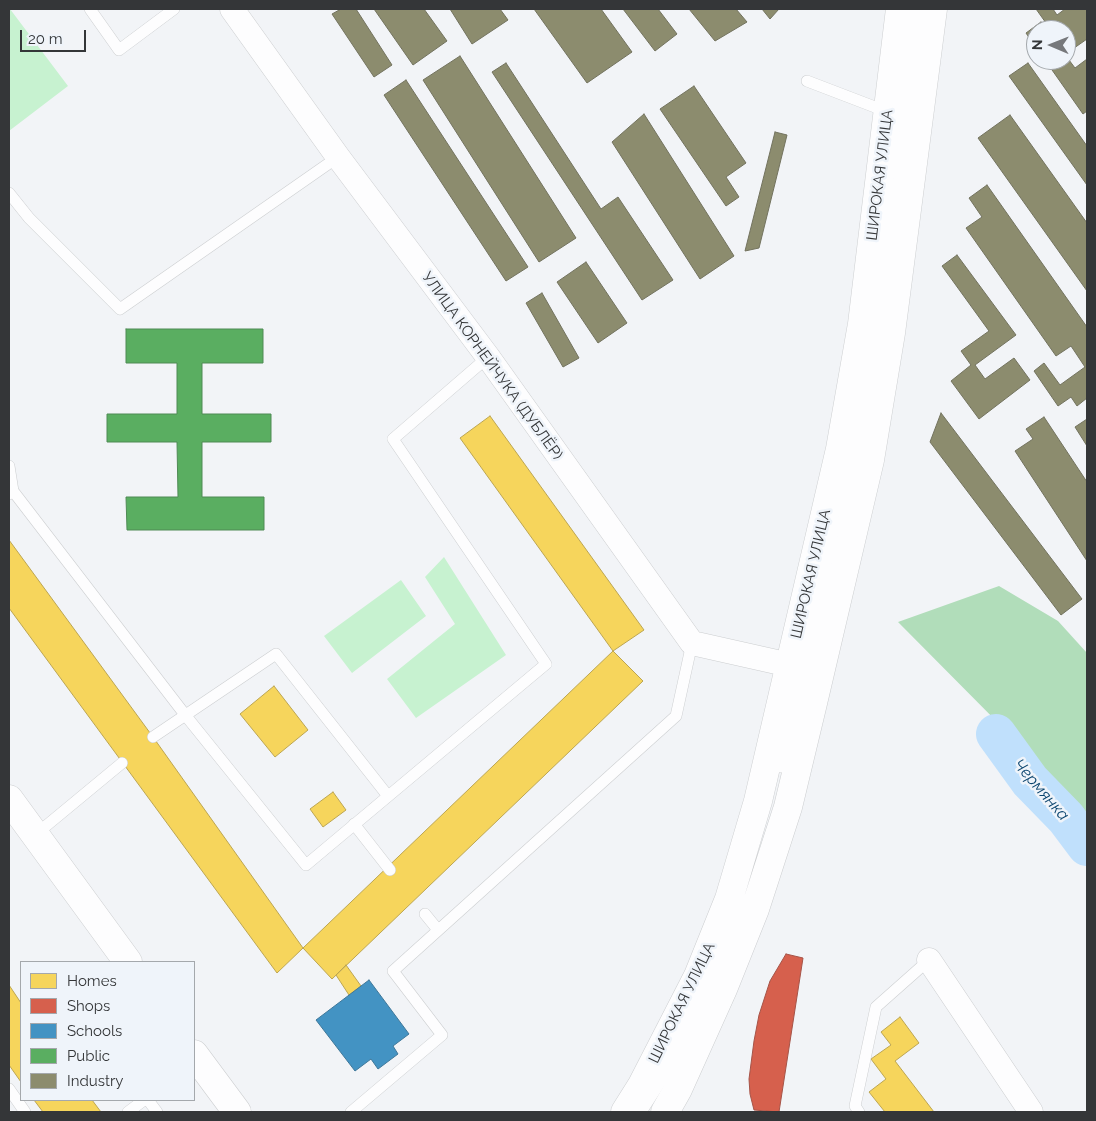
<!DOCTYPE html>
<html>
<head>
<meta charset="utf-8">
<style>
  body { margin:0 }
  #map { position:relative; width:1096px; height:1121px; overflow:hidden; background:#f2f4f7; font-family:Raleway,sans-serif }
  canvas { display:block }
  .frame { position:absolute; inset:0; border:10px solid #343638; pointer-events:none }
  .legend { position:absolute; left:20px; top:961px; width:175px; height:140px; box-sizing:border-box; background:#eff4fa; border:1px solid #a4a8ac; margin:0; padding:6px 9px; list-style:none; font-size:15px; color:#343638 }
  .legend li { display:flex; align-items:center; gap:10px; height:25px }
  .legend b { width:25px; border:1px solid #a4a8ac }
  .north { position:absolute; left:1026px; top:20px; width:50px; height:50px; box-sizing:border-box; background:#eff4fa; border:1px solid #a4a8ac; border-radius:50%; rotate:271deg; font-size:14px; font-weight:700; line-height:20px; text-align:center; color:#343638 }
  .north::after { content:''; display:block; margin:auto; width:18px; height:22px; background:#76787b; clip-path:polygon(50% 0,100% 100%,50% 72%,0 100%) }
  .scale { position:absolute; left:20px; top:30px; width:66px; height:22px; box-sizing:border-box; border:2px solid #343638; border-top:0; padding-left:6px; font-size:15px; line-height:18px; white-space:nowrap; color:#343638; -webkit-text-stroke:4px #eff4fa; paint-order:stroke }
</style>
</head>
<body>
<div id="map">
<canvas width="1096" height="1121"></canvas>
<div class="frame"></div>
<ul class="legend">
<li><b style="height:14px;background:#f6d55c"></b>Homes</li>
<li><b style="height:14px;background:#d6604d"></b>Shops</li>
<li><b style="height:14px;background:#4393c3"></b>Schools</li>
<li><b style="height:14px;background:#5aae61"></b>Public</li>
<li><b style="height:14px;background:#8c8c6e"></b>Industry</li>
</ul>
<div class="north">N</div>
<div class="scale">20 m</div>
</div>
<script>
const context = document.querySelector('canvas').getContext('2d');
context.lineJoin = 'round';
function paint(path, color) {
  context.fillStyle = color;
  context.fill(path, 'evenodd');
}
function shape(rows) {
  const path = new Path2D();
  for (const r of rows) {
    path.moveTo(r[0], r[1]);
    for (let i = 2; i < r.length; i += 2) path.lineTo(r[i], r[i + 1]);
  }
  return path;
}
function trace(path, color, width, dash) {
  context.strokeStyle = color;
  context.lineWidth = width;
  context.lineCap = dash ? 'butt' : 'round';
  context.setLineDash(dash || []);
  context.stroke(path);
}
function drawText(font, color, halo, rows, align = 'center') {
  context.font = font + ' Raleway,sans-serif';
  context.lineWidth = 5;
  context.setLineDash([]);
  context.textBaseline = 'middle';
  context.strokeStyle = halo;
  context.fillStyle = color;
  for (const [text, x, y, turn = 0] of rows) {
    context.save();
    context.translate(x, y);
    context.rotate((+turn || 0) * Math.PI / 180);
    context.textAlign = isNaN(turn) ? turn : align;
    if (halo) context.strokeText(text, 0, 0);
    context.fillText(text, 0, 0);
    context.restore();
  }
}
paint(shape([
  [9,9,10,9,68,86,9,131],
  [444,557,506,655,416,718,387,679,455,624,425,577],
  [401,580,426,616,352,673,324,636]
]), '#c7f2d0');
paint(shape([
  [999,586,1058,621,1087,653,1087,831,1018,743,898,622]
]), '#b1ddba');
const homes = shape([
  [490,416,644,630,613,651,460,438,490,416],
  [9,540,153,737,303,948,277,973,9,608,9,540],
  [613,651,643,681,332,979,303,948,613,651],
  [274,686,308,730,275,757,240,714,274,686],
  [333,792,346,810,323,827,310,809,333,792],
  [346,965,361,986,349,995,336,975,346,965],
  [9,985,21,1003,21,1082,9,1065,9,985],
  [900,1017,919,1043,895,1061,934,1112,885,1112,869,1092,886,1079,871,1059,891,1045,881,1032,900,1017],
  [34,1100,92,1100,101,1112,43,1112,34,1100]
]);
paint(homes, '#f6d55c');
trace(homes, '#bca551', 1);
const shops = shape([
  [786,954,803,958,779,1112,754,1110,750,1094,749,1079,754,1041,759,1015,770,981,786,954]
]);
paint(shops, '#d6604d');
trace(shops, '#a55347', 1);
const schools = shape([
  [369,980,409,1034,393,1046,398,1054,378,1069,371,1059,355,1071,316,1020,369,980]
]);
paint(schools, '#4393c3');
trace(schools, '#3e7799', 1);
const public = shape([
  [126,329,263,329,263,363,202,363,202,414,271,414,271,442,202,442,202,497,264,497,264,530,127,530,126,497,178,497,177,442,107,442,107,414,177,414,177,363,126,363,126,329]
]);
paint(public, '#5aae61');
trace(public, '#4f8a55', 1);
const industry = shape([
  [341,9,356,9,392,65,374,77,332,14,341,9],
  [374,9,424,9,447,41,413,65,374,9],
  [450,9,500,9,508,20,472,44,450,9],
  [534,9,601,9,632,52,587,83,534,9],
  [623,9,658,9,677,34,655,51,623,9],
  [689,9,736,9,747,22,715,41,689,9],
  [762,9,779,9,770,19,762,9],
  [1036,9,1053,9,1057,15,1065,9,1087,9,1087,39,1067,53,1066,30,1051,30,1036,9],
  [1041,22,1047,30,1036,30,1036,48,1026,33,1041,22],
  [460,56,576,238,539,262,423,80,460,56],
  [1066,56,1075,68,1087,59,1087,111,1083,114,1045,60,1066,60,1066,56],
  [506,63,601,209,618,197,673,280,642,300,492,72,506,63],
  [1028,63,1087,146,1087,185,1009,76,1028,63],
  [406,80,528,267,506,281,384,95,406,80],
  [694,86,746,163,726,177,739,197,726,206,660,109,694,86],
  [644,114,734,256,700,279,612,142,644,114],
  [1010,115,1087,223,1087,291,978,138,1010,115],
  [775,132,787,135,759,248,745,251,775,132],
  [987,185,1087,327,1087,398,1077,406,1071,397,1058,406,1034,371,1044,363,1060,385,1085,367,1071,346,1056,356,966,228,982,217,969,198,987,185],
  [957,255,1016,335,975,365,985,379,1014,358,1030,380,979,419,951,381,971,365,961,351,989,331,942,266,957,255],
  [586,262,627,323,598,343,557,282,586,262],
  [542,293,579,358,563,367,526,303,542,293],
  [941,413,1082,599,1061,615,930,442,941,413],
  [1044,417,1087,482,1087,561,1015,451,1033,439,1026,429,1044,417],
  [1087,419,1087,446,1075,427,1087,419]
]);
paint(industry, '#8c8c6e');
trace(industry, '#72725e', 1);
trace(shape([
  [996,734,1030,781,1066,818,1087,846]
]), '#c0e0fc', 40);
const lane = shape([
  [90,9,119,50,174,9],
  [807,81,888,112],
  [9,193,29,218,120,309,338,157],
  [9,466,13,491],
  [9,494,13,491,186,716,306,865,546,664,393,439,488,357],
  [153,737,276,654,388,796],
  [780,767,853,457,876,330,916,9],
  [354,824,390,870],
  [35,835,122,763],
  [425,914,438,930],
  [718,965,743,900],
  [9,1089,25,1112],
  [148,1100,157,1112],
  [128,1112,144,1100],
  [351,1112,442,1035,393,971,676,716,692,643],
  [641,1112,672,1064,712,980],
  [859,1112,855,1106,876,1007,929,960]
]);
const street = shape([
  [232,9,338,157,488,357,692,643,781,663,789,668],
  [929,960,1031,1112]
]);
const secondary = shape([
  [9,799,128,962],
  [194,1054,237,1112],
  [625,1112,642,1085,698,976,729,899,758,801,840,449,862,324,900,9],
  [665,1112,678,1089,723,989,755,909,788,807,813,703,870,460,891,333,933,9]
]);
trace(lane, '#ccced0', 12);
trace(street, '#ccced0', 25);
trace(secondary, '#ccced0', 29);
trace(lane, '#fdfdfe', 11);
trace(street, '#fdfdfe', 24);
trace(secondary, '#fdfdfe', 28);
drawText('15px', '#343638', '#eff4fa', [
  ["ШИРОКАЯ УЛИЦА",880,175,-83],
  ["УЛИЦА КОРНЕЙЧУКА (ДУБЛЁР)",492,366,54],
  ["ШИРОКАЯ УЛИЦА",811,574,-77],
  ["ШИРОКАЯ УЛИЦА",682,1003,-64]
]);
drawText('italic 16px', '#0a446e', '#eff4fa', [
  ["Чермянка",1041,790,49]
]);
</script>
</body>
</html>
